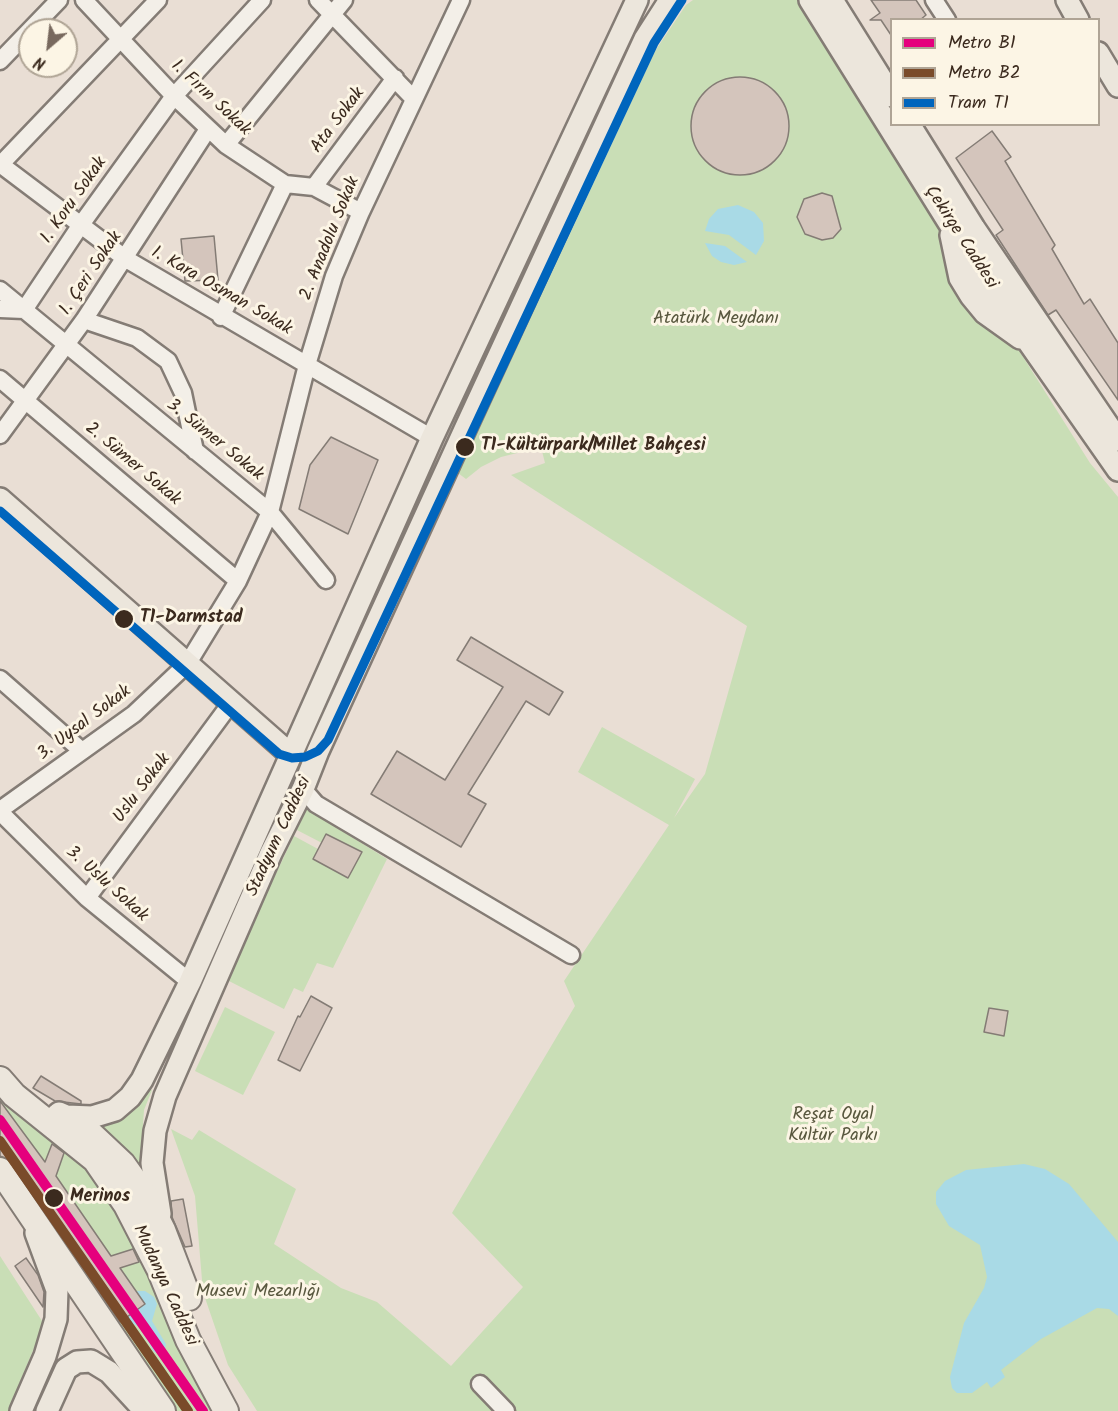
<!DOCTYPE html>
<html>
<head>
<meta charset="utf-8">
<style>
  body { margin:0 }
  #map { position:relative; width:1118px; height:1411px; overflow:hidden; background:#e9ded4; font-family:Kalam,sans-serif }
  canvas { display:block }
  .legend { position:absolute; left:890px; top:18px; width:210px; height:108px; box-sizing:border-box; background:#fcf5e5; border:2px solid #afa495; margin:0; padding:8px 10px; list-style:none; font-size:18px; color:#3b2a1e }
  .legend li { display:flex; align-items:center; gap:12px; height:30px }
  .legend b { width:30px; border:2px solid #afa495 }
  .north { position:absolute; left:18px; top:18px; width:60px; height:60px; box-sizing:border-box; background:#fcf5e5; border:2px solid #afa495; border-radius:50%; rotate:208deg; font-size:16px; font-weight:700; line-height:24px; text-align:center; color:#3b2a1e }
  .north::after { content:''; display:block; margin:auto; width:21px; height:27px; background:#78695e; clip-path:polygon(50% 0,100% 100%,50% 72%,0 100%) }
</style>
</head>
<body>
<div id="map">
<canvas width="1118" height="1411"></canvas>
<ul class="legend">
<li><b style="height:8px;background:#e5007d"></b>Metro B1</li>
<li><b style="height:8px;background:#7a4b2a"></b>Metro B2</li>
<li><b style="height:8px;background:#0065bd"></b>Tram T1</li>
</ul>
<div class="north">N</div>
</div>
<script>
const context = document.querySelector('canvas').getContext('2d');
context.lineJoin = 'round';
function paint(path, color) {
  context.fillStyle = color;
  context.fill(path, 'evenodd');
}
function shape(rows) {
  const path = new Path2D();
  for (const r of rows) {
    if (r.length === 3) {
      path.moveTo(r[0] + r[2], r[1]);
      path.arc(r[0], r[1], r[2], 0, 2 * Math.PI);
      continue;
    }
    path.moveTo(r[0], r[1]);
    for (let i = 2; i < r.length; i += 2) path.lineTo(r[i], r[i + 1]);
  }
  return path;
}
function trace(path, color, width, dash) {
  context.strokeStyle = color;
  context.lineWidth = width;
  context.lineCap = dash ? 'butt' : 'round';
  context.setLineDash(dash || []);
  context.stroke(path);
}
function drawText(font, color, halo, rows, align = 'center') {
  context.font = font + ' Kalam,sans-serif';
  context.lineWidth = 6;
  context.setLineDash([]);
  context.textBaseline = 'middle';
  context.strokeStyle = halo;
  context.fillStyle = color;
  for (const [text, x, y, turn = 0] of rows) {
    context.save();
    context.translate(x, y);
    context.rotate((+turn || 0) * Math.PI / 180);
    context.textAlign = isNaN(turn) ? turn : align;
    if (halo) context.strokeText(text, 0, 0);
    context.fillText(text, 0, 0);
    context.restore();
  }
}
paint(shape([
  [693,0,798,0,1090,463,1118,497,1118,1411,257,1411,228,1365,203,1292,195,1196,171,1129,192,1140,199,1130,296,1189,274,1244,341,1288,377,1302,451,1366,523,1287,452,1213,575,1006,564,981,669,825,578,772,602,727,695,779,674,818,705,774,747,626,511,475,545,463,541,447,501,457,481,467,466,479,458,473,655,51,686,5],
  [304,807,387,859,333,968,317,963,303,992,294,988,284,1009,225,979,294,836,318,849,322,843,295,829],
  [225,1007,275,1032,243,1095,195,1071],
  [148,1088,152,1090,144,1110,140,1168,90,1138,100,1125],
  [0,1098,73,1155,100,1186,118,1213,145,1267,166,1319,212,1411,170,1411,0,1165],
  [0,1256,44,1324,8,1411,0,1411]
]), '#c9deb6');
paint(shape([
  [738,205,754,212,763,223,764,241,756,255,729,235,705,231,709,219,718,209],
  [705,243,725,246,747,262,734,265,721,262,712,256],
  [1024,1164,1045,1169,1069,1184,1118,1242,1118,1316,1109,1309,1097,1308,1041,1339,1001,1370,1005,1377,991,1388,987,1382,972,1393,957,1393,952,1388,950,1377,964,1323,984,1288,987,1277,980,1245,949,1226,936,1204,936,1192,945,1181,966,1170],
  [125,1274,136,1291,145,1291,154,1297,157,1304,152,1321,166,1344,165,1350,160,1354,154,1352,140,1327,124,1320,114,1280]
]), '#a9dae6');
const building = shape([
  [871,0,916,0,926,15,920,20,891,20,891,35,881,20,870,20,880,13,871,0],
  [740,126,49],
  [992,131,1011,157,1005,161,1055,245,1052,249,1084,304,1090,299,1118,343,1118,400,1056,310,1048,315,996,235,1003,230,956,158,992,131],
  [822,193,832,196,841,229,833,238,822,240,805,234,797,217,804,199,822,193],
  [214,236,218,280,185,281,181,239,214,236],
  [331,437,378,460,348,534,299,509,310,465,331,437],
  [471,637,563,692,549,715,526,701,468,794,486,804,461,847,371,794,397,751,445,780,503,687,457,660,471,637],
  [326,834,362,852,348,878,313,859,326,834],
  [311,996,332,1008,300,1071,278,1060,298,1016,300,1017,311,996],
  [989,1008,1008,1011,1004,1036,984,1032,989,1008],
  [41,1076,81,1101,81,1104,55,1101,33,1088,41,1076],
  [0,1101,45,1162,52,1144,64,1153,56,1176,111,1256,133,1249,139,1262,120,1268,145,1304,120,1322,12,1162,0,1156,0,1101],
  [183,1199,192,1246,185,1247,172,1217,171,1201,183,1199],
  [26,1258,38,1275,44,1292,43,1307,15,1266,26,1258]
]);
paint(building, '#d4c5bc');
trace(building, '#847c75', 1.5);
const minor = shape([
  [84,0,174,96,226,145,285,184,314,187,361,212],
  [318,0,414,99],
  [934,0,947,20],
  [0,61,59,0],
  [226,145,344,0],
  [0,164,126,259,432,438],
  [0,165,158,0],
  [314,187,395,78],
  [0,290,270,512,326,580],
  [0,309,24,310,80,226,174,96,262,0],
  [221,317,285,184],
  [84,320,137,338,168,361,183,393,195,451],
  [0,379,238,581],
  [0,435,84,320,208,129],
  [0,679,82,751],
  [303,789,316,804,571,955],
  [0,810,134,714,188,663,238,581,270,512,307,365,334,276,361,212,461,0],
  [0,812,87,898,190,982],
  [87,898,231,703],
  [480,1384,506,1411]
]);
const major = shape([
  [810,0,981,274,1118,470],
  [832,0,892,96],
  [1067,0,1078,20],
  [1098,53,1118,86],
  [909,124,974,228,1118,440],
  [951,235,960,278,971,296,985,313,1020,338],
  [0,499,290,754],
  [59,1113,66,1116,92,1117,115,1110,130,1097,142,1080,190,982,432,438,637,0],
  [160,1214,152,1163,155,1131,165,1096,271,853,303,789,318,751,466,427,645,39,670,0],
  [21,1411,45,1356,56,1319,57,1290,36,1233],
  [47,1411,66,1369,77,1362,91,1361,109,1372,145,1411]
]);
const highway = shape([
  [0,1079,14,1095,95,1160,126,1205,159,1269,188,1340,226,1411],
  [58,1116,89,1132,123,1164,147,1198,163,1230,189,1298],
  [0,1170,163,1411]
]);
trace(minor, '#847c75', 21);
trace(major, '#847c75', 26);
trace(highway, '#847c75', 28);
trace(minor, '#f3efe8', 16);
trace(major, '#ece6dc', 21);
trace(highway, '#ece6dc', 24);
trace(shape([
  [0,511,279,754,292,758,305,757,318,751,328,740,654,43,682,0]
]), '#0065bd', 9);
trace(shape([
  [0,1120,203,1411]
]), '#e5007d', 10);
trace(shape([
  [0,1141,188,1411]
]), '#7a4b2a', 10);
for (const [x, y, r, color] of [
  [465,447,10,"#3b2a1e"],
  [124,619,10,"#3b2a1e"],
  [54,1198,10,"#3b2a1e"]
]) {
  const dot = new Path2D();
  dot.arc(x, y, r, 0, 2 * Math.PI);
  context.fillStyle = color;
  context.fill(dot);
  trace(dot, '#fcf5e5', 2);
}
drawText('18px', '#3b2a1e', '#fcf5e5', [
  ["1. Fırın Sokak",210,99,43],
  ["Ata Sokak",339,121,-53],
  ["1. Koru Sokak",75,201,-55],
  ["Çekirge Caddesi",960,238,57],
  ["2. Anadolu Sokak",331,239,-68],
  ["1. Çeri Sokak",92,274,-56],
  ["1. Kara Osman Sokak",221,292,30],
  ["3. Sümer Sokak",214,441,39],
  ["2. Sümer Sokak",132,465,40],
  ["3. Uysal Sokak",85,724,-37],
  ["Uslu Sokak",143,789,-53],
  ["Stadyum Caddesi",280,837,-65],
  ["3. Uslu Sokak",106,885,42],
  ["Mudanya Caddesi",164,1286,65]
]);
drawText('18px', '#58573e', '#fcf5e5', [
  ["Atatürk Meydanı",716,320],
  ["Reşat Oyal",833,1116],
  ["Kültür Parkı",833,1137],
  ["Musevi Mezarlığı",258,1293]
]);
drawText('bold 18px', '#3b2a1e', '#fcf5e5', [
  ["T1-Kültürpark/Millet Bahçesi",481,447],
  ["T1-Darmstad",140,619],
  ["Merinos",70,1198]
], 'left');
</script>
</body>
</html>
